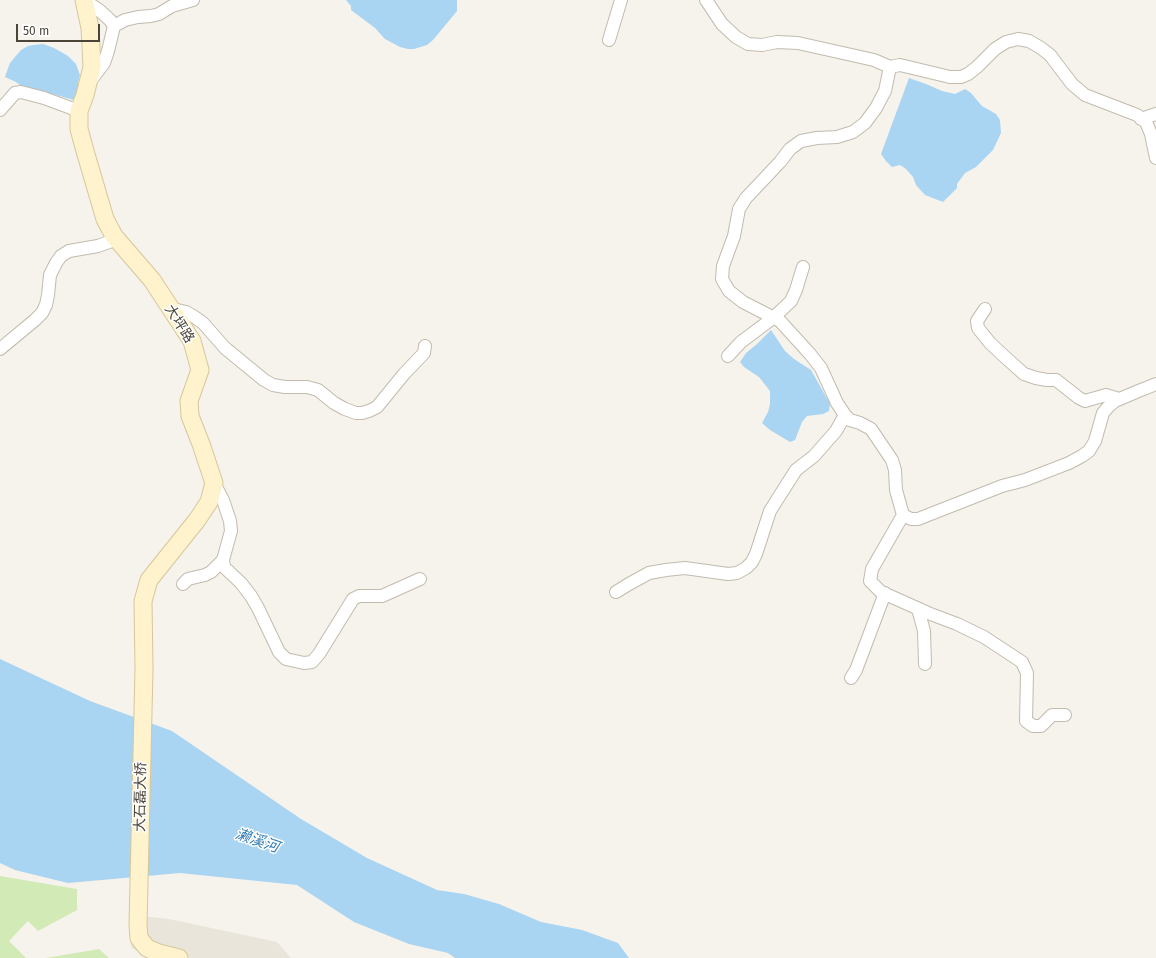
<!DOCTYPE html>
<html>
<head>
<meta charset="utf-8">
<style>
  body { margin:0 }
  #map { position:relative; width:1156px; height:958px; overflow:hidden; background:#f6f3ec; font-family:"Fira Sans",sans-serif }
  canvas { display:block }
  .scale { position:absolute; left:16px; top:24px; width:84px; height:18px; box-sizing:border-box; border:2px solid #4b4439; border-top:0; padding-left:5px; font-size:12px; line-height:14px; white-space:nowrap; color:#4b4439; -webkit-text-stroke:3px #fff; paint-order:stroke }
</style>
</head>
<body>
<div id="map">
<canvas width="1156" height="958"></canvas>
<div class="scale">50 m</div>
</div>
<script>
const context = document.querySelector('canvas').getContext('2d');
context.lineJoin = 'round';
function paint(path, color) {
  context.fillStyle = color;
  context.fill(path, 'evenodd');
}
function shape(rows) {
  const path = new Path2D();
  for (const r of rows) {
    path.moveTo(r[0], r[1]);
    for (let i = 2; i < r.length; i += 2) path.lineTo(r[i], r[i + 1]);
  }
  return path;
}
function trace(path, color, width, dash) {
  context.strokeStyle = color;
  context.lineWidth = width;
  context.lineCap = dash ? 'butt' : 'round';
  context.setLineDash(dash || []);
  context.stroke(path);
}
function drawText(font, color, halo, rows, align = 'center') {
  context.font = font + ' "Fira Sans","Noto Sans SC",sans-serif';
  context.lineWidth = 3;
  context.setLineDash([]);
  context.textBaseline = 'middle';
  context.strokeStyle = halo;
  context.fillStyle = color;
  for (const [text, x, y, turn = 0] of rows) {
    context.save();
    context.translate(x, y);
    context.rotate((+turn || 0) * Math.PI / 180);
    context.textAlign = isNaN(turn) ? turn : align;
    if (halo) context.strokeText(text, 0, 0);
    context.fillText(text, 0, 0);
    context.restore();
  }
}
paint(shape([
  [130,915,169,919,277,942,291,958,152,958,131,948]
]), '#eae5da');
paint(shape([
  [0,876,77,889,77,910,38,931,28,921,9,941,26,958,0,958],
  [99,949,109,958,46,958]
]), '#d2eab5');
paint(shape([
  [346,0,457,0,457,11,433,40,427,45,414,49,408,49,400,47,385,39,375,28,351,10,351,6],
  [43,44,54,48,68,56,76,64,80,75,78,83,78,96,74,100,20,85,16,82,5,77,7,71,10,63,15,57,21,50,28,46,34,45],
  [909,78,926,84,942,91,955,94,965,89,971,93,982,106,996,114,1000,120,1001,133,993,150,976,167,965,173,957,184,957,188,943,202,925,195,916,185,913,177,906,169,900,165,892,167,886,161,881,154],
  [771,330,785,351,794,359,811,370,830,404,829,411,823,414,807,416,802,422,795,440,790,442,770,430,762,423,768,412,770,404,770,391,759,377,744,367,740,362,746,353,757,344],
  [0,659,90,701,172,731,301,819,367,858,437,890,464,894,499,904,541,922,582,930,618,943,629,958,634,958,455,958,448,953,409,944,354,922,297,885,180,873,68,883,15,870,0,863]
]), '#a9d4f2');
const minor = shape([
  [84,0,99,10,110,20,114,26,108,51,104,63,91,80],
  [706,0,722,24,736,37,748,44,762,45,777,42,798,43,874,60,890,67,885,91,876,108,865,123,853,132,837,137,817,138,801,141,790,149,780,162,746,198,739,209,734,236,723,266,722,279,729,291,743,302,780,321,810,354,821,368,837,403,845,415,850,420,860,423,871,429,892,460,895,470,896,490,903,515,872,569,870,581,881,592,928,613,957,624,984,637,1022,662,1027,673,1026,721,1033,726,1041,726,1052,715,1065,715],
  [114,26,125,20,138,17,151,16,159,14,172,6,193,0],
  [609,40,621,0],
  [890,67,900,65,950,77,961,77,968,74,977,67,995,49,1006,42,1018,39,1029,41,1041,48,1050,55,1072,84,1085,95,1137,115,1146,122,1151,134,1156,158],
  [0,110,15,93,21,92,44,98,79,111],
  [1141,119,1156,114],
  [169,308,186,312,193,316,203,323,225,348,264,380,273,385,285,387,307,387,318,390,334,403,345,409,356,413,362,413,369,411,377,407,404,374,424,353,425,346],
  [985,309,977,321,978,328,990,343,1005,357,1024,374,1036,378,1047,380,1056,380,1079,398,1085,401,1106,395,1119,399],
  [0,349,35,320,42,313,46,305,48,295,50,275,56,263,61,256,69,251,98,246,109,242,114,236],
  [728,356,741,342,773,318,791,301,796,290,803,267],
  [214,483,223,500,230,521,231,531,223,560,224,567,241,583,251,596,258,608,279,652,286,659,304,663,312,662,319,654,353,599,359,596,382,596,420,579],
  [903,515,911,519,918,519,1002,486,1025,480,1069,463,1082,456,1089,451,1095,441,1103,413,1108,407,1115,401,1136,392,1156,384],
  [183,584,188,579,205,575,211,572,223,560],
  [616,592,629,584,649,573,666,570,685,568,728,574,737,573,746,568,752,562,756,554,770,511,782,492,796,470,814,456,836,431,845,415],
  [918,609,924,631,925,664],
  [851,678,856,670,885,593]
]);
const secondary = shape([
  [84,0,90,28,91,46,92,67,85,95,79,111,79,129,85,151,105,219,114,236,152,280,192,341,200,370,189,401,190,416,201,444,214,483,209,502,197,520,149,580,143,601,144,669,138,925,139,938,147,948,159,953,179,958]
]);
trace(minor, '#c2bbae', 14);
trace(secondary, '#d6c79b', 19);
trace(minor, '#fff', 12);
trace(secondary, '#fff3cd', 17);
drawText('14px', '#4b4439', '#fff', [
  ["大坪路",179,324,58],
  ["大石磊大桥",141,797,-89]
]);
drawText('italic 15px', '#2e7ab2', '#fff', [
  ["濑溪河",257,841,19]
]);
</script>
</body>
</html>
